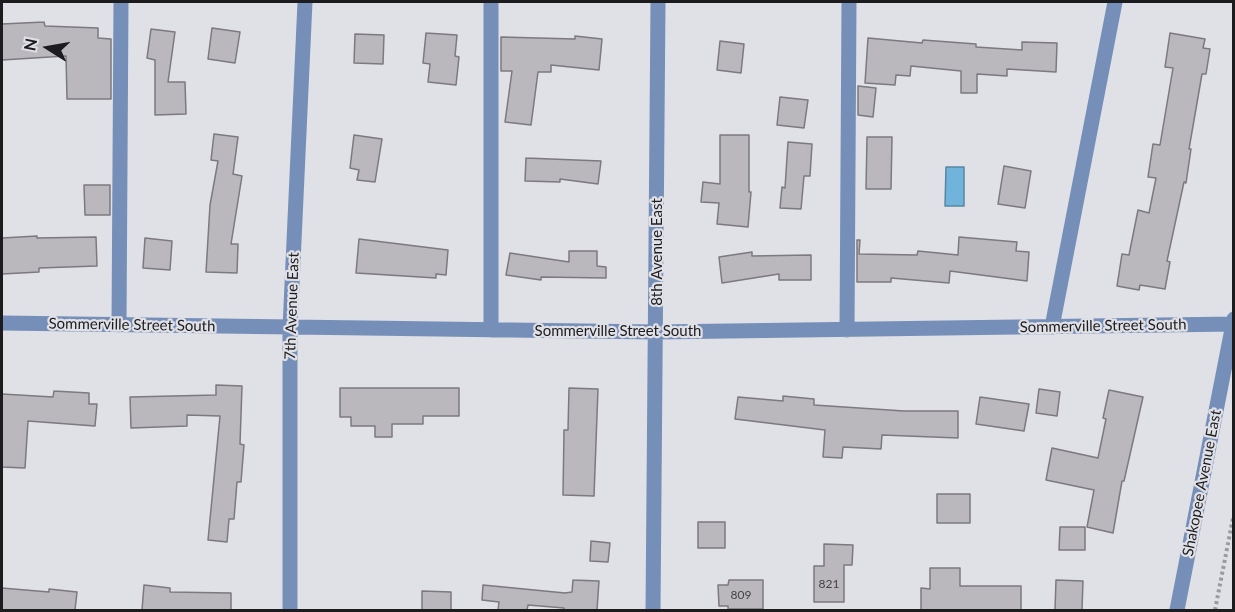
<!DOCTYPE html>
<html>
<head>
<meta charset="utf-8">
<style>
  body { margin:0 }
  #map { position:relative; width:1235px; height:612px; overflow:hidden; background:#e0e0e7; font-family:Lato,sans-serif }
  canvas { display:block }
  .frame { position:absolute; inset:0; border:3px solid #1c1c1f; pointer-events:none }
  .north { position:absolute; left:18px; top:18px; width:60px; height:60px; -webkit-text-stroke:4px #e0e0e7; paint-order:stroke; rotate:281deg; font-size:16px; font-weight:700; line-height:24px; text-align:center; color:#1c1c1f }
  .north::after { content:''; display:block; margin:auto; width:21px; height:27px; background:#1c1c1f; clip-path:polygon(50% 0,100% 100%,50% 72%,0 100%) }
</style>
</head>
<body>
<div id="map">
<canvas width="1235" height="612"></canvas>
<div class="frame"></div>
<div class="north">N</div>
</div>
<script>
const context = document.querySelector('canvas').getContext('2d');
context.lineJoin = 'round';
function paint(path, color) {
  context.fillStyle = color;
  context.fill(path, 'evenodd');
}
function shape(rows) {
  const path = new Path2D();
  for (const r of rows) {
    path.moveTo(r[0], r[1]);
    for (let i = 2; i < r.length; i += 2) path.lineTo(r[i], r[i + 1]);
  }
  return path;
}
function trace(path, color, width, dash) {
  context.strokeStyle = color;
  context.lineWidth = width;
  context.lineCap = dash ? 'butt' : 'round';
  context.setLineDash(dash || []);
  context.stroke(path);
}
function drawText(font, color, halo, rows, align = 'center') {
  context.font = font + ' Lato,sans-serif';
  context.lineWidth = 4.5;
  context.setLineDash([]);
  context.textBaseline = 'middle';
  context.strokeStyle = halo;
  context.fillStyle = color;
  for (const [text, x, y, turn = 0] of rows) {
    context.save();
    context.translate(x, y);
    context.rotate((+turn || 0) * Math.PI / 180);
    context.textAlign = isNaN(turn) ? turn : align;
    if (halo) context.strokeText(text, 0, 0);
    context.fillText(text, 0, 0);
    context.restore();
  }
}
const water = shape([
  [946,167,964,167,964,206,945,206,946,167]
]);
paint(water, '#70b4dc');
trace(water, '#5786a3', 1.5);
const building = shape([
  [44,22,45,26,98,28,98,38,111,39,111,99,67,99,66,56,2,60,2,24,44,22],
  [212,28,240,32,235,63,208,59,212,28],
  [151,29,175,32,168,82,185,82,186,114,155,115,155,60,147,58,151,29],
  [426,33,457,35,455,56,459,57,456,85,428,82,430,64,423,63,426,33],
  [1170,33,1205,39,1203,48,1210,49,1206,74,1202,74,1189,149,1191,149,1186,183,1184,182,1167,261,1170,262,1165,289,1140,285,1139,290,1117,286,1122,254,1129,255,1138,210,1149,213,1156,178,1148,177,1153,144,1160,145,1173,68,1165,67,1170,33],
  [355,34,384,35,383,64,354,63,355,34],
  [575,36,602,39,599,70,551,65,551,72,538,72,531,125,505,122,512,71,501,71,501,37,575,39,575,36],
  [868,38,922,43,923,40,976,44,976,47,1022,50,1022,42,1057,43,1056,72,1007,69,1007,76,977,74,977,93,961,93,961,71,911,66,910,76,896,75,895,85,865,83,868,38],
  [720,41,744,44,741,73,717,70,720,41],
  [858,86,876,88,873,117,858,115,858,86],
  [780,97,808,100,804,128,777,125,780,97],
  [214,134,238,137,233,174,242,176,231,244,238,244,237,273,206,272,210,205,218,161,211,160,214,134],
  [354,135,382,139,375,182,357,180,359,170,350,168,354,135],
  [720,135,749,135,749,192,751,192,748,227,717,224,719,203,701,202,703,182,720,184,720,135],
  [867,137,892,137,891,189,866,189,867,137],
  [788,142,812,144,810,176,804,176,801,209,780,208,782,187,785,188,788,142],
  [526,158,601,161,598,184,560,179,560,182,525,181,526,158],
  [1004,166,1031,171,1025,208,998,204,1004,166],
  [84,185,110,185,110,215,85,215,84,185],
  [37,236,37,238,96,237,97,266,39,268,39,272,2,274,2,238,37,236],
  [959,237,1017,242,1016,251,1029,252,1027,281,950,271,949,283,891,278,891,282,857,282,857,240,860,240,859,254,917,255,918,251,958,255,959,237],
  [145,238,172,241,170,270,143,268,145,238],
  [359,239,448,250,446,275,436,274,436,278,356,273,359,239],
  [569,251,597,251,597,266,606,267,606,278,541,277,541,280,506,275,510,253,569,262,569,251],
  [752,252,752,256,811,255,811,280,779,280,779,274,722,283,719,257,752,252],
  [216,385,242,386,240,444,244,445,241,482,237,482,234,519,229,519,227,542,208,540,220,416,187,415,187,426,131,428,130,397,216,395,216,385],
  [340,388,459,388,459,416,423,416,423,424,392,424,392,437,375,437,375,426,351,426,351,417,340,417,340,388],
  [569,388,598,389,594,496,563,495,564,430,568,430,569,388],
  [1039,389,1060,392,1057,416,1036,413,1039,389],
  [1109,390,1143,397,1124,481,1122,481,1113,533,1087,527,1094,490,1046,480,1052,448,1098,458,1106,419,1103,418,1109,390],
  [54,391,89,393,89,404,97,404,95,426,28,421,25,468,2,467,2,394,53,397,54,391],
  [783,396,814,399,814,405,904,411,958,411,958,438,882,435,881,449,843,447,842,458,823,457,825,430,735,419,738,397,783,401,783,396],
  [980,397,1029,404,1024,431,976,424,980,397],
  [937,494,970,494,970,523,937,523,937,494],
  [698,522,725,522,725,548,698,548,698,522],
  [1060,527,1085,527,1085,550,1059,550,1060,527],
  [591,541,610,543,608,562,590,561,591,541],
  [824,544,853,545,852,565,844,565,844,602,814,602,814,566,824,566,824,544],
  [930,568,960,568,960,586,1021,586,1021,610,921,610,921,588,930,589,930,568],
  [573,580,599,581,597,610,564,610,564,608,528,605,527,610,498,610,499,602,482,600,483,585,565,593,572,592,573,580],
  [729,580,763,580,763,609,728,609,728,606,719,606,718,585,728,585,729,580],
  [1056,580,1083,581,1082,610,1055,610,1056,580],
  [144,585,170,588,170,592,231,593,231,610,142,610,144,585],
  [2,588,49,592,49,589,77,592,75,610,2,610,2,588],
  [422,591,451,592,451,610,422,610,422,591]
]);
paint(building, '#bab7bd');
trace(building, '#7c797f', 1.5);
trace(shape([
  [1215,610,1233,518]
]), '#9a9a9f', 4, [3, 3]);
trace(shape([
  [491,2,491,330],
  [2,323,656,332,1234,324],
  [119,325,121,2],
  [1052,327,1115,2],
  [847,330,849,2],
  [290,610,290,328,305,2],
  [653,610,658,2],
  [1177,610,1234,319]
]), '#768fb8', 15);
drawText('12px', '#444346', null, [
  ["821",829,584],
  ["809",741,595]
]);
drawText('15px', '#1c1c1f', '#e0e0e7', [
  ["8th Avenue East",657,252,-90],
  ["7th Avenue East",292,306,-88],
  ["Sommerville Street South",132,325,1],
  ["Sommerville Street South",1103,326,-1],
  ["Sommerville Street South",618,331],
  ["Shakopee Avenue East",1202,483,-79]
]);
</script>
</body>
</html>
